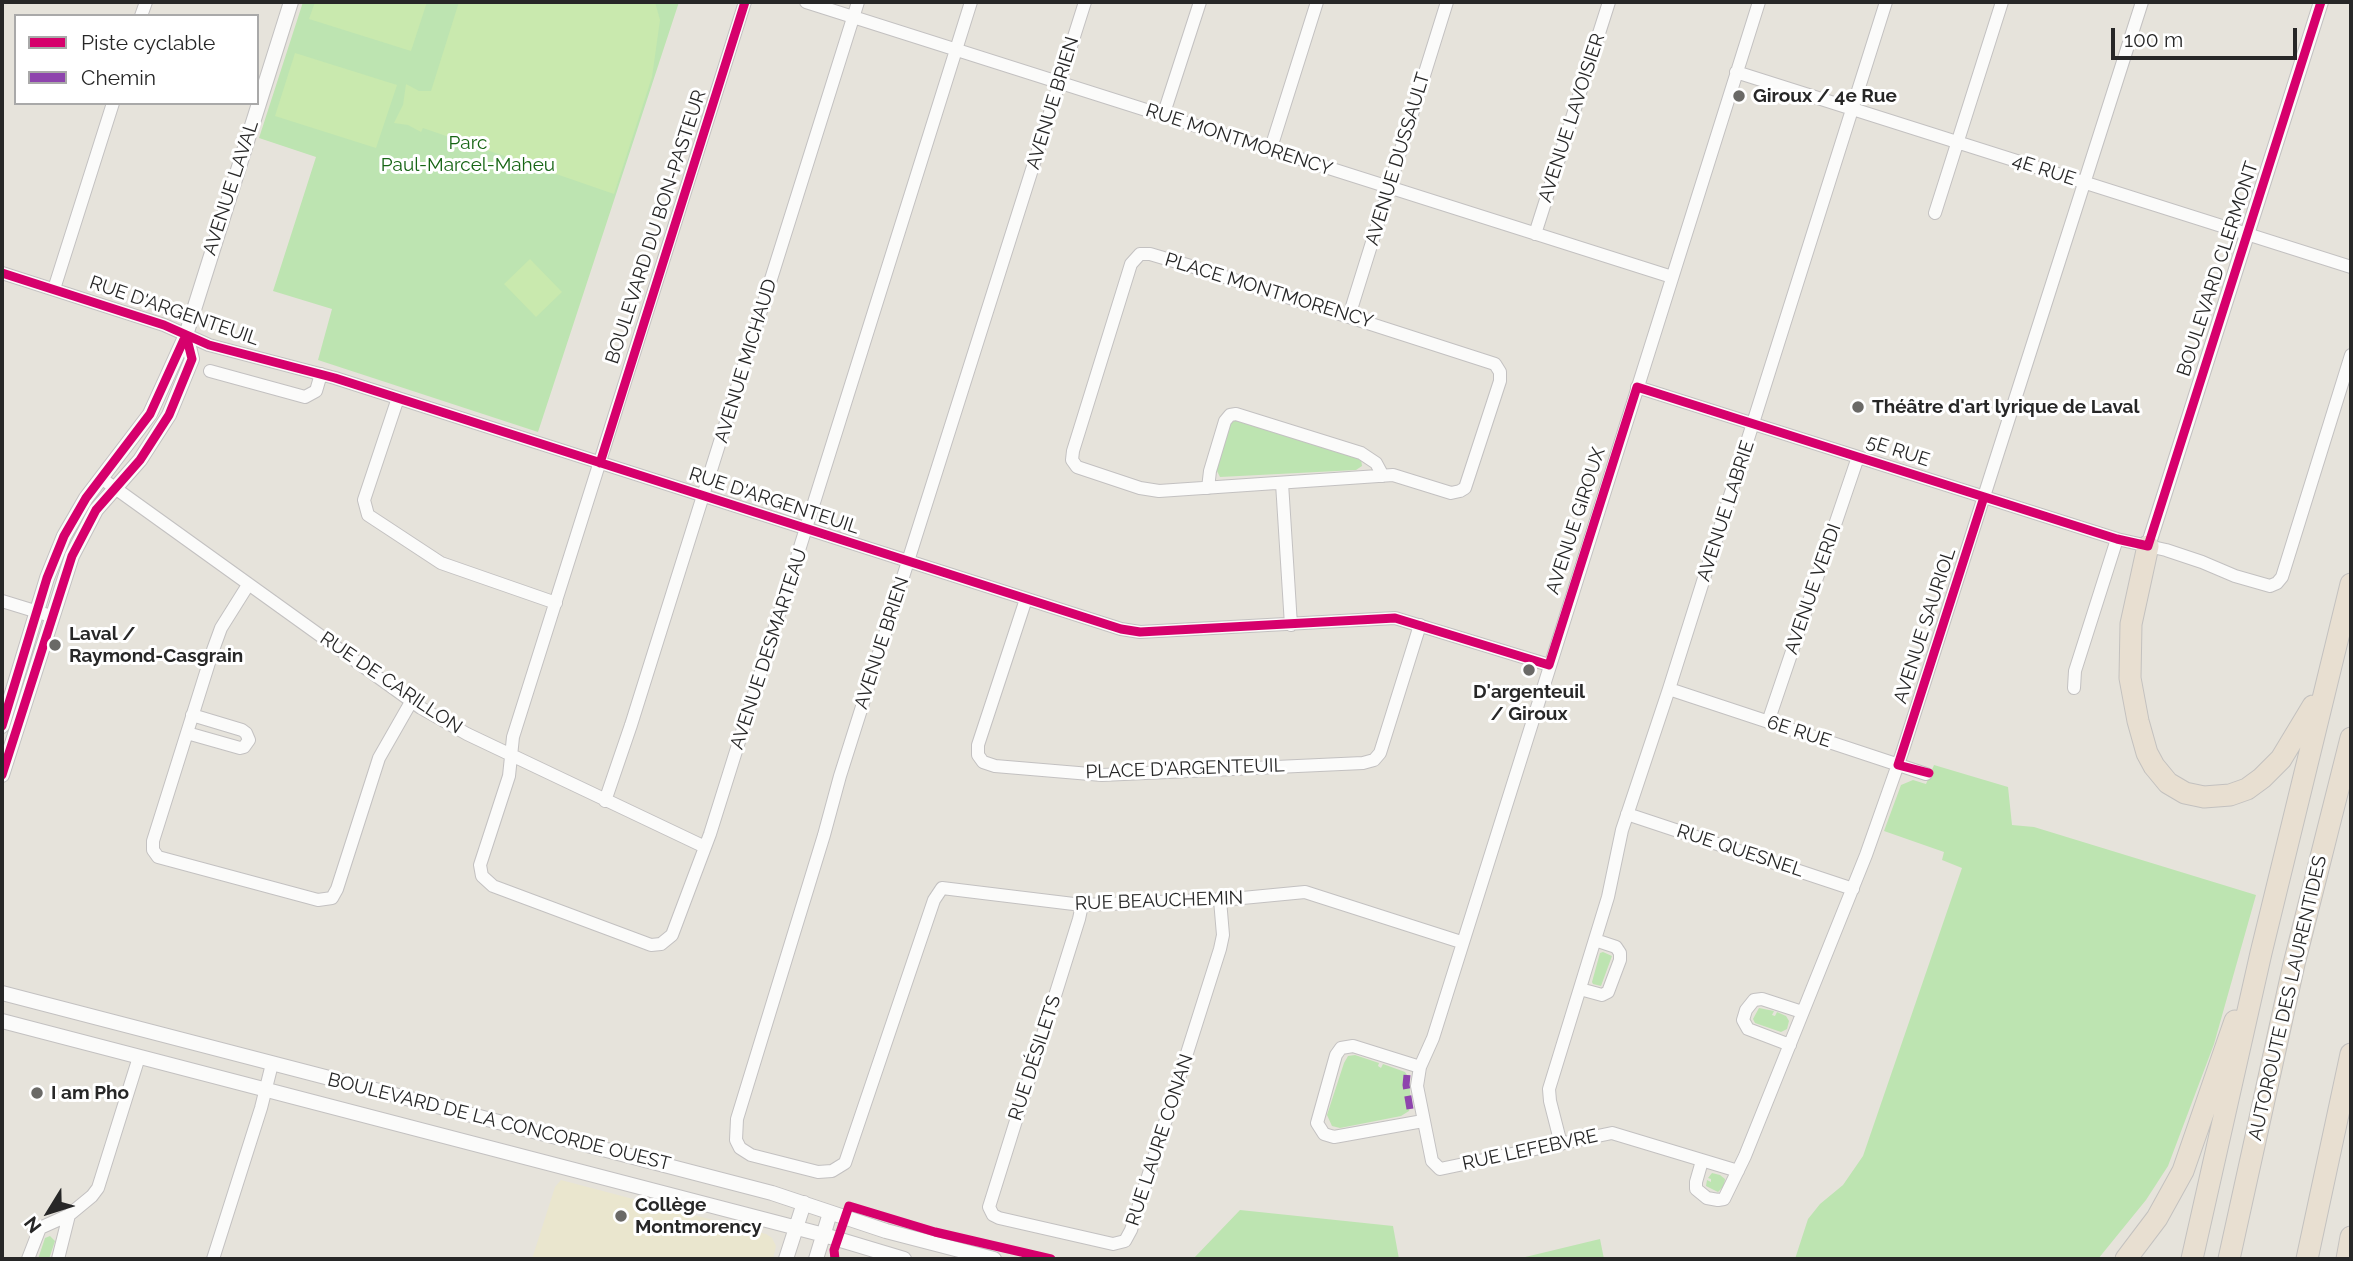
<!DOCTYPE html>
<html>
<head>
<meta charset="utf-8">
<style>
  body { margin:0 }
  #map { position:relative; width:2353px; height:1261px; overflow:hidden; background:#e6e3db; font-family:Raleway,sans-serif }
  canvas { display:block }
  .frame { position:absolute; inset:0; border:4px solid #272727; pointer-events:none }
  .legend { position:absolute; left:14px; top:14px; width:245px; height:91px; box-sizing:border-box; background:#fff; border:2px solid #a9a9a9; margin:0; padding:9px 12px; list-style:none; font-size:21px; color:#272727 }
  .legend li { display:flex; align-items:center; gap:14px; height:35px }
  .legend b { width:35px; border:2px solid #a9a9a9 }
  .north { position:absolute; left:14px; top:1177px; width:70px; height:70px; -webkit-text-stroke:5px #fff; paint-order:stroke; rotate:232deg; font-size:19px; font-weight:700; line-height:28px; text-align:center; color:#272727 }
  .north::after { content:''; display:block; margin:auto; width:24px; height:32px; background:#272727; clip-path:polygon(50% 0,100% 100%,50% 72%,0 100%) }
  .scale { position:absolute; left:2111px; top:28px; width:186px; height:32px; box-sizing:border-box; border:4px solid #272727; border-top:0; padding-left:9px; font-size:21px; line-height:24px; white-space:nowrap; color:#272727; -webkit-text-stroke:5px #fff; paint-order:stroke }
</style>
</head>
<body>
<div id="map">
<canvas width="2353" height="1261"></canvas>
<div class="frame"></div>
<ul class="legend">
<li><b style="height:9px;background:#d6006c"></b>Piste cyclable</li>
<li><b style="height:9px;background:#8e44ad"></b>Chemin</li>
</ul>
<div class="north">N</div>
<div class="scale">100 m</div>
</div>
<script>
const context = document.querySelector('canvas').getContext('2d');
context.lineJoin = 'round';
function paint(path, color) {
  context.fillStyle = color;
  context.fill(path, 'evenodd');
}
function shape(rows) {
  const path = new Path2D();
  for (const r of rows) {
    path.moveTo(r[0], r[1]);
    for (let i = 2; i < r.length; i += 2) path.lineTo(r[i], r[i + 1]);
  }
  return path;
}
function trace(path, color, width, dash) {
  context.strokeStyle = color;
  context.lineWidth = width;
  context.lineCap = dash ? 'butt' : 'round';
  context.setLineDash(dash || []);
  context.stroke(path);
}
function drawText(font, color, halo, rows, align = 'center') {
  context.font = font + ' Raleway,sans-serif';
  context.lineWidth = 6;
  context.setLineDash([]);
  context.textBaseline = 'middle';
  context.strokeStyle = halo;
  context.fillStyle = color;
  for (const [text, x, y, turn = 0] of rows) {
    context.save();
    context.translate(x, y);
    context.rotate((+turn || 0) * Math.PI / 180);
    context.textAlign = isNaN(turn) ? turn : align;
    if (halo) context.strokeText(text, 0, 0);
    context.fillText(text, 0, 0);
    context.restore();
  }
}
paint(shape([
  [561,1180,766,1234,772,1238,776,1246,773,1259,532,1259,555,1187]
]), '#eae6ce');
paint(shape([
  [303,2,679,2,538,432,318,360,332,309,273,291,316,157,259,138],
  [1235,420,1361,459,1362,466,1356,470,1220,477,1216,469,1230,424],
  [1934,765,2008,787,2012,825,2034,827,2256,895,2214,1044,2168,1166,2146,1200,2098,1259,1795,1259,1808,1219,1820,1204,1843,1185,1863,1156,1962,868,1942,860,1944,852,1884,831,1901,785,1913,780,1926,784],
  [1603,952,1612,956,1601,986,1593,984,1592,982,1600,953],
  [1759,1008,1774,1011,1772,1015,1775,1016,1777,1012,1786,1016,1789,1021,1787,1029,1781,1032,1755,1023,1753,1019],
  [1355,1055,1379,1063,1378,1066,1381,1068,1383,1064,1405,1072,1409,1078,1411,1104,1409,1111,1401,1116,1340,1128,1332,1126,1327,1115,1344,1063,1348,1056],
  [1712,1173,1720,1175,1725,1179,1724,1186,1718,1192,1706,1186,1707,1180,1711,1182,1711,1179,1708,1178],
  [1240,1210,1393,1226,1399,1259,1193,1259],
  [50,1236,55,1241,49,1259,38,1259,45,1238],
  [1600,1239,1604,1259,1517,1259]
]), '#bde4b1');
paint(shape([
  [315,2,427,2,411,51,309,19],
  [459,2,655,2,660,20,652,77,614,194,423,128,421,132,408,125,394,123,403,105,406,84,419,91,431,91],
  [295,53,397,85,376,148,275,116],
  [530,259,562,292,536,317,504,284]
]), '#c9e9ae');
const minor = shape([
  [745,2,513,737,509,776,480,865,482,876,493,886,651,945,661,944,672,935,710,834,971,2],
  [806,2,1672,277],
  [1085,2,840,776,824,835,737,1119,736,1140,740,1148,751,1155,818,1172,832,1171,845,1163,934,900,942,888,1082,905,1232,899,1305,892,1461,942],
  [141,16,146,2],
  [1736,72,2351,267],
  [1163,116,1200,2],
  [1270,151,1317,2],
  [1935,213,2002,2],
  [1535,234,1609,2],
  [1140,254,1150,254,1194,267,1495,364,1500,372,1500,381,1465,488,1460,491,1451,493,1393,475,1159,491,1140,488,1077,467,1072,460,1073,451,1131,264,1140,254],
  [2,273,164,325,209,345,335,378,1121,629,1140,632,1395,618,1549,665],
  [54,289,113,103],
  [1349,316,1447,2],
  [210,371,305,397,316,391,321,374],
  [1637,387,2117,539,2166,550,2202,562,2235,576,2270,586,2277,583,2282,577,2351,355],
  [398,398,364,500,368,515,441,563,556,603],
  [101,478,421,708,467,734,705,847],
  [1282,483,1291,625],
  [1208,488,1210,471,1225,421,1230,415,1236,414,1361,453,1376,463,1383,476],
  [248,585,221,628,213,650,153,841,153,850,158,857,318,900,332,898,337,889,379,758,411,702],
  [1026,599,978,745,978,755,983,762,995,766,1102,775,1363,763,1374,760,1380,753,1420,625],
  [2,601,51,616],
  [2074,688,2075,671,2117,539],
  [1669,689,1926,774],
  [1768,722,1858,457],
  [187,733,240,748,244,747,249,740,246,733,242,730,192,715],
  [605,801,631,725,858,2],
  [1627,814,1853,889],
  [1082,905,1079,919,989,1207,993,1215,999,1218,1113,1244,1125,1241,1131,1230,1220,949,1223,935,1220,900],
  [1580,989,1602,995,1608,992,1620,960,1620,953,1616,947,1595,940],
  [1790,1045,1748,1029,1743,1020,1746,1010,1754,1000,1762,999,1802,1012],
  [1420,1067,1353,1046,1341,1048,1336,1055,1317,1123,1324,1134,1334,1137,1423,1121],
  [1561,1144,1550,1101,1549,1089,1608,897,1622,830,1669,689,1886,2],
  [1702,1161,1696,1182,1696,1189,1707,1198,1718,1200,1724,1199,1745,1156,1866,855,1902,753,2142,2],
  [1738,1171,1612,1133,1440,1169,1432,1161,1417,1086,1420,1067,1433,1038,1759,2],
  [28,1259,40,1228,69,1215,92,1196,98,1188,139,1057],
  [58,1259,69,1215],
  [213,1259,261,1108,272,1064]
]);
const tertiary = shape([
  [2148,546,2321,2],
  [2,726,47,578,64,536,86,498,150,414,186,335,291,2],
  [2,775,72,556,96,510,140,460,169,415,192,359,186,335],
  [2,993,772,1193,886,1231,994,1259],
  [2,1021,824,1235,904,1259],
  [786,1259,804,1203],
  [816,1259,830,1213]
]);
const motorway = shape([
  [2148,546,2131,624,2130,678,2138,721,2147,753,2154,766,2168,783,2185,793,2204,797,2230,795,2247,789,2262,778,2281,759,2313,706],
  [2126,1259,2157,1218,2183,1171,2235,1021],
  [2192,1259,2261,953,2351,584],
  [2229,1259,2294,964,2351,738],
  [2307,1259,2351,1054],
  [2347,1259,2351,1237]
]);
trace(minor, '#c3c1c1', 14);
trace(tertiary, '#c3c1c1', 16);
trace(motorway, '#c3c1bf', 23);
trace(minor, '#fbfbfa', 12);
trace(tertiary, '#fbfbfa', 14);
trace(motorway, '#e8dfd1', 21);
trace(shape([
  [1407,1075,1406,1085,1410,1109]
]), '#8e44ad', 7, [14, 7]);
trace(shape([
  [2,273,164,325,209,345,335,378,1121,629,1140,632,1395,618,1549,665,1637,387,2117,539,2148,546,2321,2],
  [600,463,745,2],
  [2,726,47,578,64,536,86,498,150,414,186,335],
  [1929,773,1898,765,1984,497],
  [2,775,72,556,96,510,140,460,169,415,192,359,186,335],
  [835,1259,834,1250,849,1206,935,1232,1051,1259]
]), '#d6006c', 9);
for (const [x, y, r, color] of [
  [1739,96,7,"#6a6966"],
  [1858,407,7,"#6a6966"],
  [55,645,7,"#6a6966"],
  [1529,670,7,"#6a6966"],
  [37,1093,7,"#6a6966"],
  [621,1216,7,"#6a6966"]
]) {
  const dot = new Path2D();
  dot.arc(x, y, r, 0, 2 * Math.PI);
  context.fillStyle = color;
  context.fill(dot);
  trace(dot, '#fff', 2.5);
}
drawText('bold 19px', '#272727', '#fff', [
  ["Giroux / 4e Rue",1753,96],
  ["Théâtre d'art lyrique de Laval",1872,407],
  ["Laval /",69,634],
  ["Raymond-Casgrain",69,656],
  ["D'argenteuil",1529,692,"center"],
  ["/ Giroux",1529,714,"center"],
  ["I am Pho",51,1093],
  ["Collège",635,1205],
  ["Montmorency",635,1227]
], 'left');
drawText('19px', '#272727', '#fff', [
  ["AVENUE BRIEN",1053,103,-73],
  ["AVENUE LAVOISIER",1572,118,-72],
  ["RUE MONTMORENCY",1239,140,18],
  ["AVENUE DUSSAULT",1398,159,-73],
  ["4E RUE",2044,170,18],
  ["AVENUE LAVAL",231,188,-72],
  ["BOULEVARD DU BON-PASTEUR",656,227,-72],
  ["BOULEVARD CLERMONT",2218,269,-72],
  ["PLACE MONTMORENCY",1269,291,17],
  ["RUE D'ARGENTEUIL",174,311,19],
  ["AVENUE MICHAUD",746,361,-73],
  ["5E RUE",1898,451,18],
  ["RUE D'ARGENTEUIL",774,501,18],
  ["AVENUE LABRIE",1726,511,-72],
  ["AVENUE GIROUX",1576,521,-72],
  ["AVENUE VERDI",1813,589,-71],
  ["AVENUE SAURIOL",1925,626,-72],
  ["AVENUE BRIEN",882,643,-72],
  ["AVENUE DESMARTEAU",769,649,-72],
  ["RUE DE CARILLON",391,683,34],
  ["6E RUE",1799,732,18],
  ["PLACE D'ARGENTEUIL",1185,769,-2],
  ["RUE QUESNEL",1740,851,18],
  ["RUE BEAUCHEMIN",1159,901,-2],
  ["AUTOROUTE DES LAURENTIDES",2288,998,-77],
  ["RUE DÉSILETS",1035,1058,-72],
  ["BOULEVARD DE LA CONCORDE OUEST",499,1122,14],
  ["RUE LAURE CONAN",1160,1140,-72],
  ["RUE LEFEBVRE",1530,1150,-12]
]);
drawText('19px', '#176515', '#fff', [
  ["Parc",468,143],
  ["Paul-Marcel-Maheu",468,165]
]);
</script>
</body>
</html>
